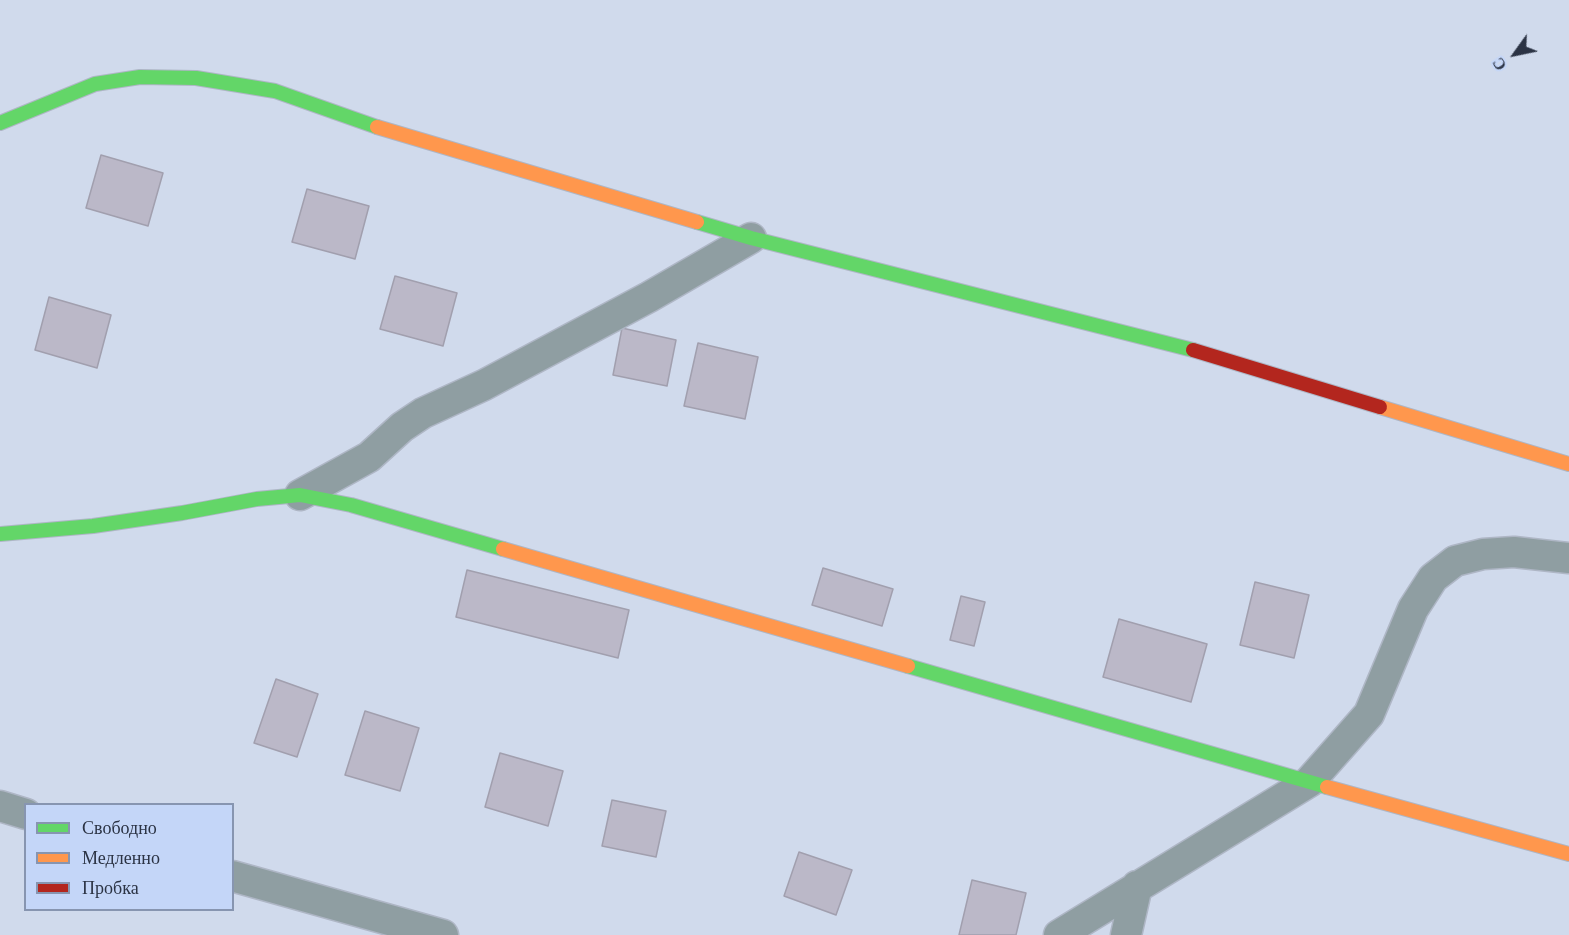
<!DOCTYPE html>
<html>
<head>
<meta charset="utf-8">
<style>
  body { margin:0 }
  #map { position:relative; width:1569px; height:935px; overflow:hidden; background:#d0daec; font-family:"Crimson Pro",serif }
  canvas { display:block }
  .legend { position:absolute; left:24px; top:803px; width:210px; height:108px; box-sizing:border-box; background:#c4d6f8; border:2px solid #8795b0; margin:0; padding:8px 10px; list-style:none; font-size:18px; color:#2b3344 }
  .legend li { display:flex; align-items:center; gap:12px; height:30px }
  .legend b { width:30px; border:2px solid #8795b0 }
  .north { position:absolute; left:1485px; top:24px; width:60px; height:60px; -webkit-text-stroke:4px #c4d6f8; paint-order:stroke; rotate:237deg; font-size:16px; font-weight:700; line-height:24px; text-align:center; color:#2b3344 }
  .north::after { content:''; display:block; margin:auto; width:21px; height:27px; background:#2b3344; clip-path:polygon(50% 0,100% 100%,50% 72%,0 100%) }
</style>
</head>
<body>
<div id="map">
<canvas width="1569" height="935"></canvas>
<ul class="legend">
<li><b style="height:8px;background:#63d668"></b>Свободно</li>
<li><b style="height:8px;background:#ff974d"></b>Медленно</li>
<li><b style="height:8px;background:#b3261e"></b>Пробка</li>
</ul>
<div class="north">С</div>
</div>
<script>
const context = document.querySelector('canvas').getContext('2d');
context.lineJoin = 'round';
function paint(path, color) {
  context.fillStyle = color;
  context.fill(path, 'evenodd');
}
function shape(rows) {
  const path = new Path2D();
  for (const r of rows) {
    path.moveTo(r[0], r[1]);
    for (let i = 2; i < r.length; i += 2) path.lineTo(r[i], r[i + 1]);
  }
  return path;
}
function trace(path, color, width, dash) {
  context.strokeStyle = color;
  context.lineWidth = width;
  context.lineCap = dash ? 'butt' : 'round';
  context.setLineDash(dash || []);
  context.stroke(path);
}
const building = shape([
  [101,155,163,173,148,226,86,208,101,155],
  [307,189,369,206,355,259,292,242,307,189],
  [395,276,457,293,443,346,380,329,395,276],
  [49,297,111,315,97,368,35,350,49,297],
  [622,328,676,340,667,386,613,375,622,328],
  [698,343,758,357,745,419,684,406,698,343],
  [823,568,893,589,882,626,812,605,823,568],
  [467,570,629,610,618,658,456,617,467,570],
  [1255,582,1309,595,1294,658,1240,645,1255,582],
  [961,596,985,602,974,646,950,640,961,596],
  [1119,619,1207,644,1191,702,1103,677,1119,619],
  [276,679,318,694,297,757,254,743,276,679],
  [365,711,419,728,400,791,345,775,365,711],
  [500,753,563,771,548,826,485,807,500,753],
  [612,800,666,811,656,857,602,846,612,800],
  [799,852,852,870,836,915,784,896,799,852],
  [972,880,1026,893,1016,935,959,935,972,880]
]);
paint(building, '#bbb8c8');
trace(building, '#a19fae', 1.5);
const street = shape([
  [300,495,369,457,402,427,423,413,484,385,649,297,751,238],
  [0,806,26,814],
  [232,876,443,935],
  [1059,935,1309,782,1369,714,1413,609,1433,578,1455,561,1483,554,1514,552,1569,558],
  [1126,935,1137,886]
]);
const fast = shape([
  [0,123,95,84,140,77,196,78,275,91,377,127],
  [697,222,751,238,1193,350],
  [0,534,93,526,182,513,257,499,300,495,351,505,503,549],
  [908,666,1327,787]
]);
const slow = shape([
  [377,127,697,222],
  [1380,407,1569,464],
  [503,549,908,666],
  [1327,787,1569,854]
]);
const jam = shape([
  [1193,350,1380,407]
]);
trace(street, '#aeb6c5', 33);
trace(fast, '#aeb6c5', 16);
trace(slow, '#aeb6c5', 16);
trace(jam, '#aeb6c5', 16);
trace(street, '#8f9ea2', 30);
trace(fast, '#63d668', 14);
trace(slow, '#ff974d', 14);
trace(jam, '#b3261e', 14);
</script>
</body>
</html>
